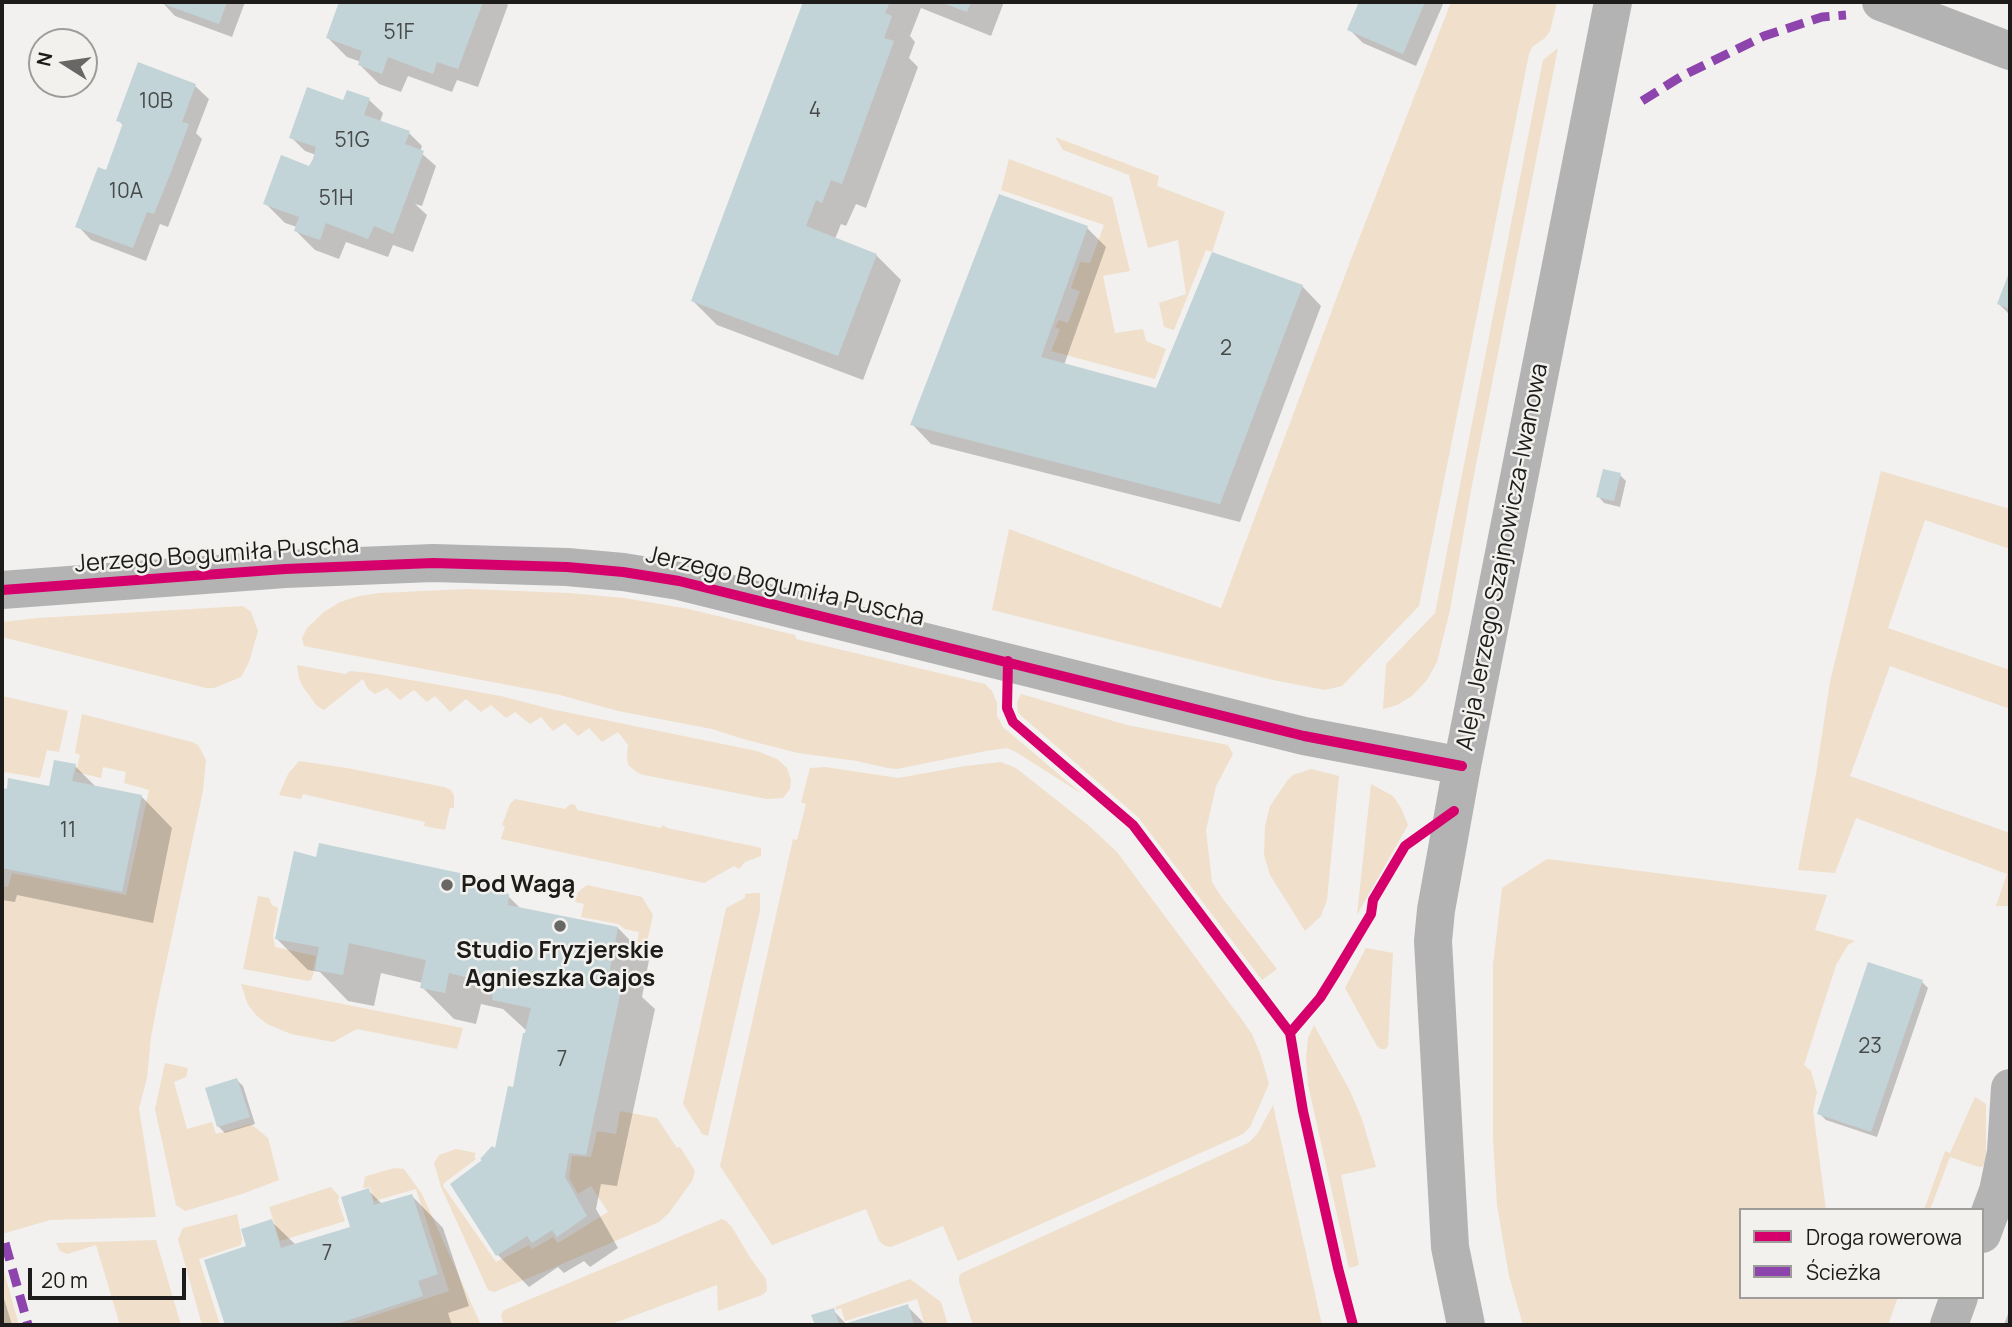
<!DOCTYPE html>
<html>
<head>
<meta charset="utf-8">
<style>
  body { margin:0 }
  #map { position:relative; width:2012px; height:1327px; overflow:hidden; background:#f2f1ef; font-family:Manrope,sans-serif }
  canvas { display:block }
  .frame { position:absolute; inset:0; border:4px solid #1d1c1b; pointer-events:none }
  .legend { position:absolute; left:1739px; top:1208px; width:245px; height:91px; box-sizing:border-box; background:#f3f1ee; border:2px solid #9d9c9a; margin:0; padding:9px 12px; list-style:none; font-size:21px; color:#1d1c1b }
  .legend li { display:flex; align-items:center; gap:14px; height:35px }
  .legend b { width:35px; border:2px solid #9d9c9a }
  .north { position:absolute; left:28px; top:28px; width:70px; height:70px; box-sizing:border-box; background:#f3f1ee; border:2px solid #9d9c9a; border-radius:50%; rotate:282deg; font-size:19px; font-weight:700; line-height:28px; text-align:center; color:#1d1c1b }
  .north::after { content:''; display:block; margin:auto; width:24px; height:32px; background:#686765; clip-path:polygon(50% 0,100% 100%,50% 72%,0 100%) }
  .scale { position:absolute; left:28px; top:1268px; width:158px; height:32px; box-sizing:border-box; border:4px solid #1d1c1b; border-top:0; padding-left:9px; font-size:21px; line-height:24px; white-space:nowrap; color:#1d1c1b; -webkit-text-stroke:5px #f3f1ee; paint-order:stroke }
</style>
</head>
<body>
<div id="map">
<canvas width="2012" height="1327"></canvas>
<div class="frame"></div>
<ul class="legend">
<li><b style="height:9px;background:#d6006c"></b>Droga rowerowa</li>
<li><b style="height:9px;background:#8e44ad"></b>Ścieżka</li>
</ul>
<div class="north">N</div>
<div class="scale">20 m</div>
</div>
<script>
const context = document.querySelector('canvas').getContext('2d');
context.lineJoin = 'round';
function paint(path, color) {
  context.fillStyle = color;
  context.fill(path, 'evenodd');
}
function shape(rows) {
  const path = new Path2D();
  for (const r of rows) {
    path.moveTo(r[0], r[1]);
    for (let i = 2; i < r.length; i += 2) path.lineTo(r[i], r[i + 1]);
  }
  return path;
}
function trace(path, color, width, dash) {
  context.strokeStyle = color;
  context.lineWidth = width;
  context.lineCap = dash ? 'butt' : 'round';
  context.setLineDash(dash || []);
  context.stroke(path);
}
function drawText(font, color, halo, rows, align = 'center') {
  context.font = font + ' Manrope,sans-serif';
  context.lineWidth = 5;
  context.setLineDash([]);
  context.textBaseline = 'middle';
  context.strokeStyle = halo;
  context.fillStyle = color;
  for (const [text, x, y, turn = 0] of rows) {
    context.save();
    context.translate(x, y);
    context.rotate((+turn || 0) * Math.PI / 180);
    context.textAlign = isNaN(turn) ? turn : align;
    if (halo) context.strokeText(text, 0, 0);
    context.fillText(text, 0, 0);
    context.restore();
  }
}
paint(shape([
  [1451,2,1557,2,1550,31,1545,38,1532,47,1529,54,1419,606,1342,686,1325,690,1273,680,992,610,1009,529,1221,608,1350,262],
  [1558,48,1472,485,1450,610,1437,662,1427,680,1412,696,1397,705,1383,709,1386,664,1435,613,1543,60],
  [1055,137,1159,176,1157,186,1225,212,1212,252,1206,250,1174,330,1164,327,1159,303,1186,294,1178,240,1148,248,1129,175,1063,150],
  [1009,159,1112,197,1130,271,1103,276,1115,333,1143,329,1146,341,1166,349,1155,379,1051,351,1060,329,1055,328,1059,320,1068,323,1080,291,1071,288,1080,262,1090,263,1104,225,1001,190],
  [1881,471,2010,509,2010,549,1925,520,1888,628,2010,670,2010,709,1890,666,1850,776,2010,833,2010,906,1996,906,2007,874,1856,818,1835,873,1798,870,1816,774,1830,682],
  [467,589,569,593,624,598,689,609,795,635,796,639,985,684,992,691,997,703,997,716,1003,727,1082,794,1016,752,1007,748,986,751,897,769,887,768,857,761,798,753,743,739,712,729,618,711,560,695,304,646,302,638,307,628,324,612,340,602,359,596,380,593],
  [243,606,251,612,258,631,249,662,241,677,214,688,206,688,2,637,2,622,38,618],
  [297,665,345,674,350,671,370,673,434,684,501,696,551,709,757,751,777,759,787,768,791,780,790,789,783,798,767,799,644,775,638,773,628,765,627,754,628,745,618,732,602,742,589,728,578,736,565,723,553,731,541,717,530,724,515,712,506,718,491,705,481,712,466,699,450,712,435,696,427,702,414,690,400,700,387,688,375,694,368,689,363,679,324,710,317,706,303,687,299,678],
  [1021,694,1127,725,1228,745,1233,754,1216,786,1206,830,1212,882,1220,895,1277,969,1262,980,1138,817,1018,713,1017,702],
  [2,696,68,711,59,752,47,750,40,778,5,772,2,781],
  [82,714,192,742,198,745,206,760,203,791,157,1005,151,1037,147,1078,139,1108,156,1217,50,1220,2,1234,2,886,8,887,12,873,126,895,149,790,124,783,126,772,103,767,101,778,76,772,80,755,75,753],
  [299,761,347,768,444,787,451,790,454,796,454,808,450,808,445,830,424,826,425,822,303,794,301,799,279,795,288,774],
  [1001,762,1016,768,1088,825,1117,852,1240,1017,1252,1034,1261,1056,1269,1084,1250,1127,1243,1134,958,1261,943,1226,891,1247,885,1246,879,1241,866,1209,772,1245,720,1166,793,839,797,840,806,804,801,802,810,768,825,767,898,778,965,766],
  [1311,769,1339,776,1327,900,1321,916,1305,931,1270,875,1264,855,1265,826,1270,806,1287,781,1293,775],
  [1371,784,1393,796,1401,808,1408,825,1357,915],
  [515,799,565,809,569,805,573,804,576,806,577,810,661,828,663,825,667,828,757,847,761,848,761,856,745,862,739,869,734,866,704,883,501,839,505,826,502,825,510,804],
  [1547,859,1827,895,1815,930,1855,941,1848,945,1836,965,1804,1065,1811,1071,1817,1092,1813,1110,1826,1210,1741,1210,1741,1297,1898,1297,1888,1325,1523,1325,1509,1276,1497,1205,1493,1139,1493,965,1502,888],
  [587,885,642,897,653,915,646,946,637,944,639,932,625,929,618,924,581,917,584,904,575,902,578,892],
  [753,893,760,893,760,911,708,1136,702,1134,683,1104,726,908,745,898,745,894],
  [258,896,269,898,272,905,278,908,273,936,275,947,316,956,313,971,314,972,311,980,308,981,243,969],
  [1366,948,1393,953,1388,1046,1385,1049,1381,1049,1377,1046,1345,988],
  [241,984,373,1010,463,1028,457,1049,357,1029,333,1042,291,1034,267,1024,256,1015,248,1005],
  [1314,1025,1350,1091,1362,1119,1376,1167,1341,1175,1359,1265,1349,1268,1308,1085,1306,1058,1308,1038],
  [165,1063,188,1068,186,1077,174,1082,187,1129,212,1122,216,1134,251,1124,268,1138,279,1180,242,1194,185,1211,176,1205,155,1109],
  [1975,1097,1986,1104,1986,1162,1982,1167,1979,1167,1950,1157,1930,1210,1924,1210,1945,1151,1950,1153],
  [1273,1105,1322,1325,973,1325,959,1282,959,1276,962,1273,1248,1143,1258,1133],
  [620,1111,657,1118,677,1148,680,1147,695,1171,692,1181,669,1213,659,1222,546,1271,494,1292,488,1290,441,1187,434,1163,439,1155,456,1149,476,1153,474,1157,476,1159,444,1183,443,1186,496,1262,529,1245,532,1249,553,1237,558,1243,608,1212,591,1186,578,1194,569,1178,572,1156,591,1157,597,1131,616,1134],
  [394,1168,404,1169,422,1194,481,1325,345,1325,449,1291,416,1189,374,1201,370,1187,363,1188,365,1177,367,1176],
  [331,1187,339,1196,338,1201,345,1221,280,1241,269,1207],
  [237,1214,242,1239,241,1245,199,1259,220,1325,202,1325,178,1239,183,1228],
  [722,1219,726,1221,732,1227,749,1256,766,1279,767,1291,762,1295,718,1311,717,1285,609,1325,504,1325,501,1316,503,1311,509,1308],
  [156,1240,181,1325,120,1325,96,1245,67,1254,60,1251,56,1243],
  [2,1264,18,1322,19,1325,2,1325],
  [910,1279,941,1302,948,1325,925,1325,917,1299,845,1321,841,1308,836,1310,835,1307]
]), '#f0dfca');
paint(shape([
  [162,2,245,2,232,37,175,16],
  [341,2,505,2,508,5,478,87,457,80,452,92,408,76,401,92,379,84,360,65,361,62,347,57,328,38],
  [805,2,1004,2,991,36,921,8,910,36,915,42,909,58,918,67,866,208,856,204,846,226,841,224,835,239,876,255,901,280,863,380,717,325,693,301],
  [1353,2,1444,2,1416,66,1363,43,1349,29,1359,5],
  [195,86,209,99,196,133,202,139,168,227,160,224,146,261,91,240,78,226,107,173,124,126,118,120],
  [348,92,369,100,383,113,380,122,409,133,422,146,420,152,436,166,422,206,415,204,427,215,413,252,393,245,388,257,346,242,339,259,315,250,296,231,297,227,285,223,265,203,310,168,316,155,305,151,291,137,344,102],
  [1087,228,1106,247,1064,365,1157,390,1302,286,1321,306,1240,522,931,444,912,424],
  [2010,274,2010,315,1999,304],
  [1620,475,1626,481,1620,507,1604,503,1598,496],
  [75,766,96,787,141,796,172,828,153,923,17,895,15,902,2,900,2,790,8,791,50,788],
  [318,859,487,880,501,894,508,896,522,910,618,928,649,960,642,997,655,1009,617,1186,601,1184,596,1209,618,1248,590,1267,584,1261,564,1273,558,1267,529,1287,498,1255,453,1184,497,1150,514,1089,527,1031,503,1009,481,1004,476,1024,454,1019,422,987,423,983,381,973,374,1006,348,1001,320,972,308,970,277,939],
  [1922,982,1928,988,1877,1137,1826,1120,1819,1113],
  [237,1080,243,1086,255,1124,225,1133,218,1126],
  [368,1190,383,1205,412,1196,443,1228,469,1306,448,1313,452,1325,226,1325,206,1261,248,1247,271,1221,296,1245,352,1228],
  [2,1291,2,1292,12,1325,2,1325],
  [907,1306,926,1325,816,1325,814,1317,833,1310,847,1325],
  [2010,1308,2010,1325,2004,1325]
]), '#0003');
paint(shape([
  [158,2,227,2,219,24],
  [339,2,483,2,458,69,437,62,433,74,388,57,382,74,358,65,362,51,326,38],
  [803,2,890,2,885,13,892,16,884,38,894,41,842,184,831,180,822,203,816,200,806,226,877,254,838,356,691,301],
  [940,2,971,2,967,12],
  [1359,2,1425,2,1403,54,1347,30],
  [138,62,196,84,182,122,189,124,171,172,154,214,147,212,133,248,75,227,98,167,106,170,123,123,116,121],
  [307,87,343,100,347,90,370,98,364,115,410,131,405,144,424,151,393,234,374,226,368,239,326,223,320,240,294,231,299,217,263,204,281,155,309,166,313,159,316,147,289,138],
  [999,194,1088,226,1041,357,1156,388,1212,252,1303,285,1220,504,910,425],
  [2010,270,2010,309,1997,304],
  [1603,469,1621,473,1614,501,1596,497],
  [54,760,76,764,72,781,142,795,122,892,2,868,2,788,7,789,8,778,49,786],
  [319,843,488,879,488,890,509,894,508,905,618,927,609,974,624,976,586,1155,569,1153,565,1177,587,1216,557,1237,552,1230,532,1243,527,1236,496,1256,450,1184,482,1160,480,1159,492,1146,495,1148,508,1086,513,1087,523,1033,525,1033,531,1008,492,1000,494,984,449,973,445,993,420,988,426,960,349,943,343,975,315,970,319,947,275,939,294,851,316,857],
  [1868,962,1923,980,1871,1132,1817,1114],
  [237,1078,250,1117,217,1127,205,1088],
  [369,1188,374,1205,412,1194,438,1274,418,1281,423,1296,333,1325,225,1325,204,1260,246,1246,241,1229,272,1219,281,1248,350,1227,341,1197],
  [908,1304,914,1325,841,1325],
  [834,1308,839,1325,815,1325,811,1315]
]), '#c2d4d7');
trace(shape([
  [1881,2,2010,51],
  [2,590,285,569,433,563,567,567,623,572,679,581,1304,736,1462,766],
  [1982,1234,1998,1191,2006,1152,2010,1088],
  [1466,1325,1450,1247,1433,941,1436,910,1462,766,1613,2],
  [1949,1325,1959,1297]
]), '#b3b3b3', 38);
trace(shape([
  [1642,101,1682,76,1764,36,1822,17,1846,15],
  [5,1243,28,1325]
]), '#8e44ad', 9, [18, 9]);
trace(shape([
  [2,590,285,569,433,563,567,567,623,572,679,581,1304,736,1462,766],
  [1008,661,1007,708,1013,722,1133,825,1290,1033,1303,1111,1338,1268,1353,1325],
  [1290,1033,1320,998,1335,974,1371,914,1373,900,1405,846,1454,811]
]), '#d6006c', 10);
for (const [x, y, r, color] of [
  [447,885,7,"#686765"],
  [560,926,7,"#686765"]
]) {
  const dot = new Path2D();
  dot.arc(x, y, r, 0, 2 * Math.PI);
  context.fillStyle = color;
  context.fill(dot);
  trace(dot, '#f3f1ee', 2.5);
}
drawText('21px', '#464a4a', null, [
  ["51F",399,33],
  ["10B",156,102],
  ["4",815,111],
  ["51G",352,141],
  ["10A",126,192],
  ["51H",336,199],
  ["2",1226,349],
  ["11",68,831],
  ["23",1870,1047],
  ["7",562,1060],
  ["7",327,1254]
]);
drawText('24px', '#1d1c1b', '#f3f1ee', [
  ["Jerzego Bogumiła Puscha",217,555,-4],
  ["Aleja Jerzego Szajnowicza-Iwanowa",1503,557,-79],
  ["Jerzego Bogumiła Puscha",785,587,13]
]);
drawText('bold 24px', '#1d1c1b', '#f3f1ee', [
  ["Pod Wagą",461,885],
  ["Studio Fryzjerskie",560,951,"center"],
  ["Agnieszka Gajos",560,979,"center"]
], 'left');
</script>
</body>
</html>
